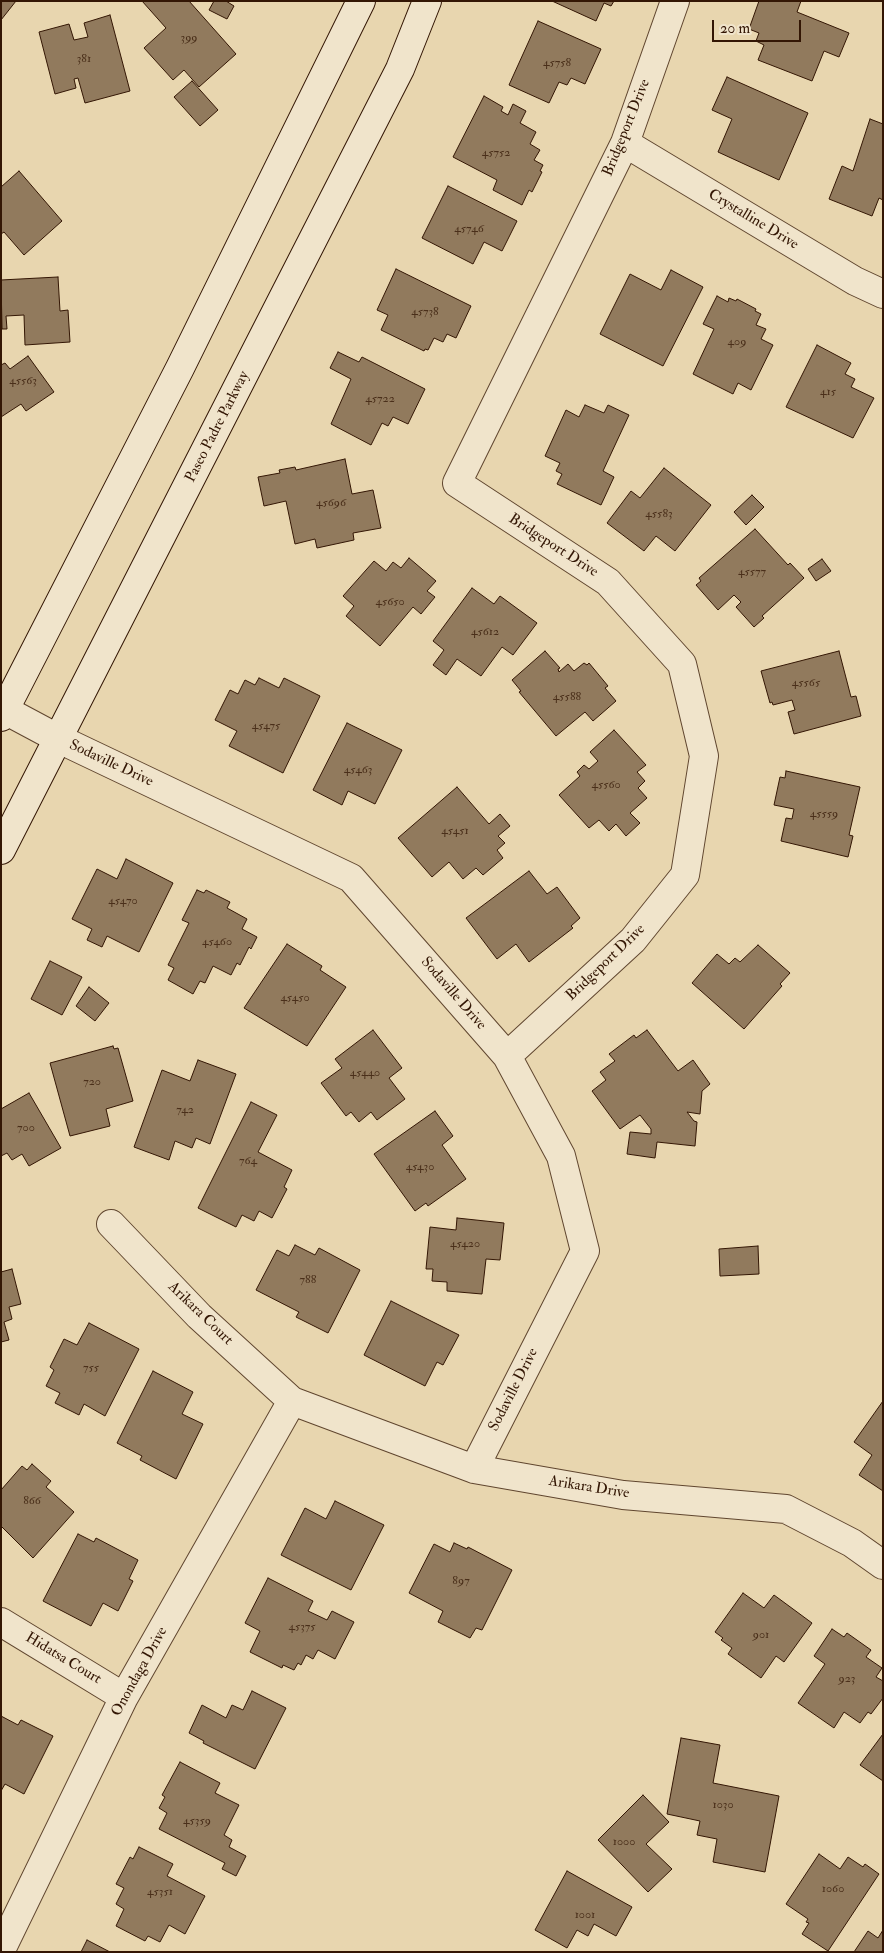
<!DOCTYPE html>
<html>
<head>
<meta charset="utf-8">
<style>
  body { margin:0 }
  #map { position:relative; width:884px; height:1953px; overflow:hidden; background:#e8d6af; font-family:"IM FELL Double Pica",serif }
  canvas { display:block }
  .frame { position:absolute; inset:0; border:2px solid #331604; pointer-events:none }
  .scale { position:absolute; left:712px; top:20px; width:89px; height:22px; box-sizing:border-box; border:2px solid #331604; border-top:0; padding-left:6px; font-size:15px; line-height:18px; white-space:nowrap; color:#331604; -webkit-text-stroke:4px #f0e4cb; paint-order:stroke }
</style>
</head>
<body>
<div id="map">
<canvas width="884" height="1953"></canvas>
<div class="frame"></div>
<div class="scale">20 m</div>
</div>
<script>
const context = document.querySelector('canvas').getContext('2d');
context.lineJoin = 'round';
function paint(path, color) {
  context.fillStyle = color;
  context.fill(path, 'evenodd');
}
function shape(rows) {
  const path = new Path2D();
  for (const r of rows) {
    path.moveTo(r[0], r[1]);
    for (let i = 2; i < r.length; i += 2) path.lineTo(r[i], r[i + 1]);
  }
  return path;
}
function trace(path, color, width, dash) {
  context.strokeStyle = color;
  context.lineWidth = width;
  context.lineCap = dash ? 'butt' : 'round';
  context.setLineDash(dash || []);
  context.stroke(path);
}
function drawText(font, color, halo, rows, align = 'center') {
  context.font = font + ' "IM FELL Double Pica",serif';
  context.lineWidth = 4;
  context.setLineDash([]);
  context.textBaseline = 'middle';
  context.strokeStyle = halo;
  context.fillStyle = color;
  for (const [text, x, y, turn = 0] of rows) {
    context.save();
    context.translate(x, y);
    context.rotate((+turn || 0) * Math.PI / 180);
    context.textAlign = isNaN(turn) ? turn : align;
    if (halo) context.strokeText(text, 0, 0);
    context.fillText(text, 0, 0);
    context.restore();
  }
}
const building = shape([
  [1,1,16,1,1,20,1,1],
  [142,1,189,1,236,54,199,87,184,70,173,80,144,48,166,28,142,1],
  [214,1,226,1,234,6,227,19,209,10,214,1],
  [552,1,614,1,611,6,604,3,596,21,552,1],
  [759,1,801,1,797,12,849,33,839,57,824,51,812,81,758,60,764,45,756,41,759,33,749,29,759,1],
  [110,15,130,91,85,103,78,78,74,79,76,88,55,94,39,32,69,24,74,40,88,37,84,23,110,15],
  [538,21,601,49,585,84,571,78,567,85,559,82,549,103,509,85,538,21],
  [727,77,808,113,779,180,718,152,732,119,712,110,727,77],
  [192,81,218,110,200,126,174,97,192,81],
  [484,96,503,107,501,111,508,115,513,104,526,111,520,123,536,132,530,144,540,150,534,160,543,165,540,171,542,172,532,192,529,190,522,205,493,190,497,180,453,157,484,96],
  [870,119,883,124,883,200,879,198,872,216,829,199,842,166,853,171,870,119],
  [19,171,62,221,24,255,4,232,1,234,1,187,19,171],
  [448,186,517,221,502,251,484,242,473,264,422,238,448,186],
  [396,269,471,306,456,338,447,334,443,342,434,338,428,350,425,349,424,351,381,330,388,315,377,310,396,269],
  [671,270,703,287,663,366,600,334,630,274,661,290,671,270],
  [58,277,60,311,68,310,70,342,25,345,24,315,6,316,7,329,2,329,1,280,58,277],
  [717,296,728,302,729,298,736,301,737,299,756,309,755,311,761,314,756,325,766,329,761,339,773,345,751,390,738,383,733,394,693,374,714,329,703,324,717,296],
  [817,345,851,363,845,374,855,379,851,387,874,398,853,438,786,407,817,345],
  [338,352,359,362,362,357,425,389,408,424,393,417,388,426,382,423,371,445,331,424,351,379,330,368,338,352],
  [28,356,54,392,26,411,21,404,1,417,1,365,5,363,10,369,28,356],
  [585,405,604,413,608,405,629,415,603,471,614,477,601,505,557,484,562,474,556,471,560,463,545,456,566,410,579,417,585,405],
  [345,459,352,494,373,490,381,528,353,533,354,540,317,548,315,539,295,544,286,501,264,506,258,477,280,473,279,470,295,467,296,470,345,459],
  [664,468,711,505,675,551,656,536,644,551,607,523,631,491,640,498,664,468],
  [752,495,764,507,746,525,734,512,752,495],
  [755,529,788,565,790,563,804,578,762,616,764,618,754,627,736,607,741,602,734,595,718,610,696,585,701,581,699,578,755,529],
  [409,558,436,581,427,591,435,597,421,614,413,607,380,646,346,616,354,606,343,596,374,561,386,571,393,562,401,568,409,558],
  [822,559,831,571,816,581,808,569,822,559],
  [472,588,494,604,500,596,537,623,513,655,502,647,481,676,457,659,446,675,433,665,444,650,433,641,472,588],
  [545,651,560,668,558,669,559,672,568,664,574,671,584,663,587,665,589,663,608,686,605,688,616,701,593,721,585,712,556,736,519,692,521,691,512,680,545,651],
  [839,651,851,697,856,696,861,716,794,734,788,712,795,710,792,700,773,705,772,702,770,703,761,671,839,651],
  [259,678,279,688,284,678,320,696,283,773,229,746,237,731,215,720,230,690,238,694,245,680,255,685,259,678],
  [347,723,402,750,375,804,348,791,342,805,313,790,347,723],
  [614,730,646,765,637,772,645,781,638,788,647,798,630,813,640,823,626,836,616,824,609,831,599,820,589,828,559,795,580,776,577,772,584,765,589,769,598,761,590,752,614,730],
  [786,771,860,787,849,835,853,836,848,857,781,841,786,818,792,819,794,809,774,805,780,777,785,778,786,771],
  [457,787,489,824,500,814,510,826,498,836,505,843,497,850,503,858,483,875,476,868,463,879,449,862,432,877,398,838,457,787],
  [126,859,173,883,139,952,107,936,102,947,87,940,92,929,72,919,97,869,117,879,126,859],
  [529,871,547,894,557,887,580,918,571,926,573,928,529,962,516,944,497,959,466,918,529,871],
  [197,890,204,893,206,890,230,902,227,908,247,919,242,929,257,937,251,949,249,947,240,965,237,963,231,975,213,966,205,983,200,981,193,994,168,980,174,968,168,965,189,923,182,920,197,890],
  [287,944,322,966,320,970,346,987,307,1046,244,1008,287,944],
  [758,945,790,973,780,984,782,986,744,1029,692,983,717,954,729,964,735,958,740,962,758,945],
  [50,961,82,977,62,1015,31,999,50,961],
  [89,987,109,1003,95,1021,76,1006,89,987],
  [373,1030,402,1068,389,1078,405,1099,377,1120,371,1112,359,1122,351,1112,346,1116,321,1083,342,1068,335,1059,373,1030],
  [647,1030,678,1071,693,1060,710,1084,702,1091,700,1114,687,1112,694,1121,697,1122,695,1146,657,1142,655,1158,627,1154,630,1132,651,1134,651,1129,640,1115,620,1129,592,1091,606,1080,600,1072,615,1061,609,1054,634,1035,636,1038,647,1030],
  [113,1046,114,1049,118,1048,133,1101,106,1109,110,1126,70,1136,50,1063,113,1046],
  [198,1060,236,1074,210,1144,196,1138,192,1148,175,1141,169,1160,134,1147,162,1070,190,1081,198,1060],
  [29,1093,61,1148,29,1166,22,1154,12,1160,7,1153,1,1156,1,1109,29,1093],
  [251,1102,277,1115,258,1152,292,1170,284,1187,287,1189,272,1218,259,1211,254,1221,242,1215,236,1227,198,1208,251,1102],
  [435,1111,453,1136,442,1145,466,1179,428,1206,426,1203,415,1211,374,1154,435,1111],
  [457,1218,504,1223,500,1260,486,1259,482,1294,447,1291,447,1282,432,1281,433,1269,426,1269,430,1227,456,1230,457,1218],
  [295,1245,315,1255,319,1248,360,1270,328,1333,296,1317,299,1312,256,1290,277,1250,289,1256,295,1245],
  [758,1246,759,1274,720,1276,719,1249,758,1246],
  [12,1269,21,1304,9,1307,12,1319,4,1322,9,1340,1,1342,1,1272,12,1269],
  [391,1301,459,1335,443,1365,437,1362,425,1386,364,1355,391,1301],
  [89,1323,139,1349,105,1416,84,1404,79,1415,55,1403,60,1393,46,1386,54,1370,50,1367,64,1339,77,1345,89,1323],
  [153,1371,193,1392,182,1414,203,1424,176,1479,140,1460,142,1456,117,1443,153,1371],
  [883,1401,883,1491,859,1475,872,1455,854,1442,883,1401],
  [32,1464,51,1481,46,1487,74,1512,33,1558,1,1526,1,1490,22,1466,27,1470,32,1464],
  [335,1501,384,1525,351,1590,281,1555,305,1508,326,1519,335,1501],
  [78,1534,94,1542,96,1538,138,1560,129,1579,133,1581,118,1611,103,1603,91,1626,43,1601,78,1534],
  [454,1543,467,1549,468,1547,512,1570,482,1630,476,1628,470,1638,438,1622,443,1611,409,1593,434,1544,450,1552,454,1543],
  [268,1578,313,1601,308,1611,327,1620,332,1611,354,1622,335,1659,318,1650,313,1659,306,1655,301,1665,298,1663,294,1670,283,1665,282,1668,250,1652,260,1631,245,1623,268,1578],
  [743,1593,764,1608,774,1595,812,1623,784,1662,776,1656,761,1678,728,1654,732,1648,721,1640,723,1638,715,1632,743,1593],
  [832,1629,844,1637,847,1633,871,1650,866,1657,882,1668,876,1677,883,1681,883,1698,871,1714,868,1712,860,1723,844,1712,834,1728,798,1703,825,1664,814,1656,832,1629],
  [252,1691,286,1708,255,1769,203,1743,204,1741,189,1733,202,1705,226,1718,232,1705,243,1710,252,1691],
  [1,1716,18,1725,21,1720,53,1736,24,1794,5,1784,1,1791,1,1716],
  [883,1734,883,1781,860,1765,883,1734],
  [681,1738,720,1745,713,1783,779,1796,765,1872,713,1862,717,1839,697,1835,700,1821,667,1814,681,1738],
  [180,1762,220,1783,215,1793,239,1805,224,1835,232,1840,229,1847,246,1856,236,1876,222,1869,225,1863,159,1829,167,1813,159,1808,165,1797,162,1795,180,1762],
  [643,1795,669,1822,646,1844,672,1869,648,1892,598,1840,643,1795],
  [139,1847,173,1864,167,1876,205,1896,185,1934,169,1925,160,1942,148,1936,145,1941,116,1926,124,1909,116,1904,124,1888,116,1884,130,1857,133,1859,139,1847],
  [819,1854,840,1869,848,1857,863,1867,865,1864,879,1874,828,1951,802,1934,809,1923,806,1922,808,1919,786,1904,819,1854],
  [567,1871,632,1907,616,1936,594,1924,588,1936,577,1930,567,1948,535,1930,567,1871],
  [883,1930,883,1952,854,1952,868,1931,878,1938,883,1930],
  [87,1940,110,1952,81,1952,87,1940]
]);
paint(building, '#917a5d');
trace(building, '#331604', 1);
const street = shape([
  [625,143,855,281,883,294],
  [1,708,59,739,351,878,507,1056,561,1156,585,1251,474,1469],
  [507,1056,633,940,685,875,704,756,682,664,608,582,457,483,625,143,675,1],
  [111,1224,199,1316,292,1401,474,1469,623,1495,786,1509,852,1543,883,1565],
  [1,1622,124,1697],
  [1,1950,124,1697,292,1401]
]);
const secondary = shape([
  [1,717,180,368,361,1],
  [1,850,400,69,427,1]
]);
trace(street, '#60462f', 30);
trace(secondary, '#331604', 30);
trace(street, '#f0e4cb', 28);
trace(secondary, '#f0e4cb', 28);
drawText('12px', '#4a2f1a', null, [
  ["399",189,38],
  ["381",84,59],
  ["45758",557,63],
  ["45752",496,153],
  ["45746",469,229],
  ["45738",425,312],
  ["409",737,342],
  ["45563",23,381],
  ["415",828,392],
  ["45722",380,399],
  ["45696",331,503],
  ["45583",659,514],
  ["45577",752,572],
  ["45650",390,602],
  ["45612",485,632],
  ["45565",806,683],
  ["45588",567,697],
  ["45475",266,726],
  ["45463",358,770],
  ["45560",606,785],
  ["45559",824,814],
  ["45451",455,831],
  ["45470",123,901],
  ["45460",217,942],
  ["45450",295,998],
  ["45440",365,1073],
  ["720",92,1082],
  ["742",185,1110],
  ["700",26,1128],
  ["764",248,1161],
  ["45430",420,1167],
  ["45420",465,1244],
  ["788",308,1280],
  ["755",91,1368],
  ["866",32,1501],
  ["897",461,1581],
  ["45375",302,1627],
  ["901",761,1635],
  ["923",847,1679],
  ["1030",723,1805],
  ["45359",197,1821],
  ["1000",624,1842],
  ["1060",833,1889],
  ["45351",160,1892],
  ["1001",585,1915]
]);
drawText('15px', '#331604', '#f0e4cb', [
  ["Bridgeport Drive",627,128,-68],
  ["Crystalline Drive",753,220,31],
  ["Paseo Padre Parkway",218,427,-63],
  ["Bridgeport Drive",553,546,33],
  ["Sodaville Drive",111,764,25],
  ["Bridgeport Drive",606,963,-44],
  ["Sodaville Drive",453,994,49],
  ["Arikara Court",200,1314,44],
  ["Sodaville Drive",514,1390,-63],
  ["Arikara Drive",589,1488,9],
  ["Hidatsa Court",63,1659,31],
  ["Onondaga Drive",140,1672,-61]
]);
</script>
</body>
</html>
